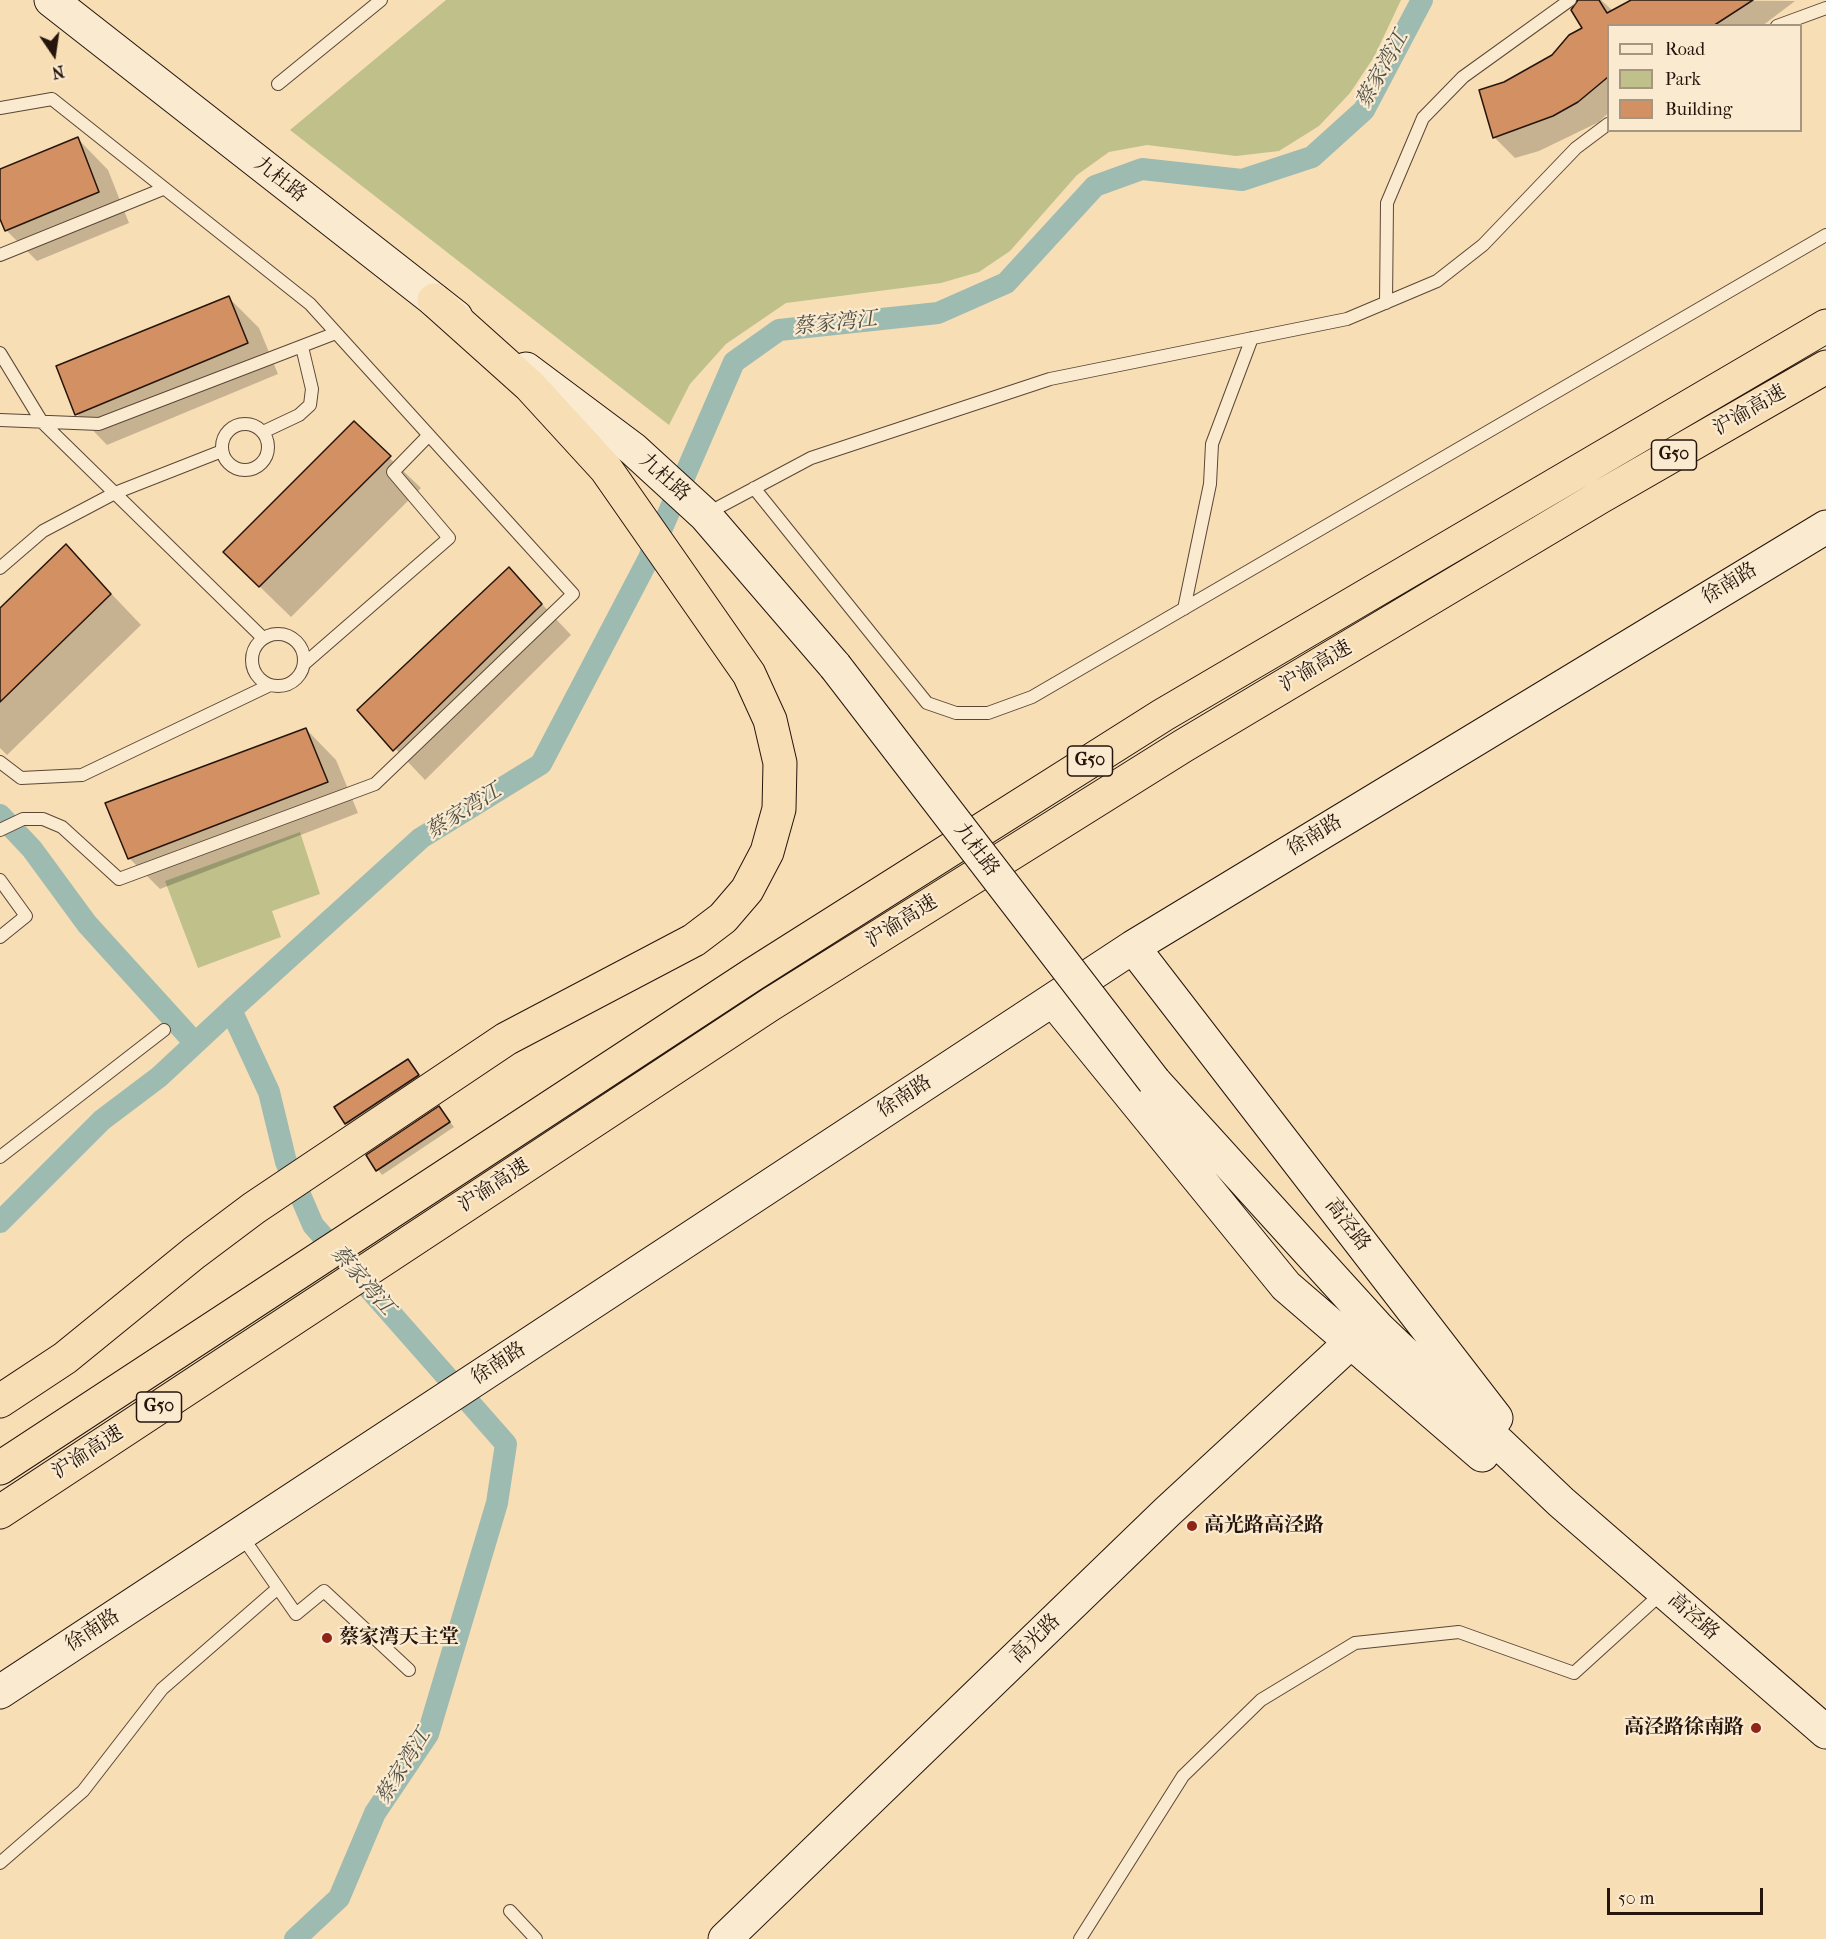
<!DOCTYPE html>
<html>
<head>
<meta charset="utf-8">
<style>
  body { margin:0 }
  #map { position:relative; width:1826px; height:1939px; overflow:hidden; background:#f8deb5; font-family:"IM FELL French Canon",serif }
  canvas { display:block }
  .legend { position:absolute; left:1607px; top:24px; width:195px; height:108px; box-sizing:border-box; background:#faeacf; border:2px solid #a59581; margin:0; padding:8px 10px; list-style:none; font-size:18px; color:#25150c }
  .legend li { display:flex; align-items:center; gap:12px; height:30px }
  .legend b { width:30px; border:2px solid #a59581 }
  .north { position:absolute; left:24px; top:24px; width:60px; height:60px; -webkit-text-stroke:4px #faeacf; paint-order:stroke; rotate:167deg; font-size:16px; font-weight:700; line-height:24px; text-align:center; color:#25150c }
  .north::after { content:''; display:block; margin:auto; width:21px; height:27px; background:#25150c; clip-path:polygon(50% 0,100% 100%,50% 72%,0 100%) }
  .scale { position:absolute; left:1607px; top:1888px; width:156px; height:27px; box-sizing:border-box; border:3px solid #25150c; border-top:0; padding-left:8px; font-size:18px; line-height:21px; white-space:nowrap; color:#25150c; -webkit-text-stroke:4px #faeacf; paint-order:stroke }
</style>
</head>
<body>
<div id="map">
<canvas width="1826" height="1939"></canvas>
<ul class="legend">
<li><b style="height:8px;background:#faeacf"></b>Road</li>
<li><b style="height:16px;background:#c0c08b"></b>Park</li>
<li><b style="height:16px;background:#d39063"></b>Building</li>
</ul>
<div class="north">N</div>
<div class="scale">50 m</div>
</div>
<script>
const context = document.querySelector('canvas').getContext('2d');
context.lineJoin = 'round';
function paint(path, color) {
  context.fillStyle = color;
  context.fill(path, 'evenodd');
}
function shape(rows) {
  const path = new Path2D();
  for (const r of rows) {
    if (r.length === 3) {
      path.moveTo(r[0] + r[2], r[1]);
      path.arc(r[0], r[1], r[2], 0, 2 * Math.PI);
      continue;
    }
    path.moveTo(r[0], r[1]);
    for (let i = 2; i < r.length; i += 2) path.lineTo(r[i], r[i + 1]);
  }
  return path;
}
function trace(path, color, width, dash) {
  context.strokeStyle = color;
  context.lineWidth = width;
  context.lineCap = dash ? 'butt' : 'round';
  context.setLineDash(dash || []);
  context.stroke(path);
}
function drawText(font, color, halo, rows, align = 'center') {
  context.font = font + ' "IM FELL French Canon","Noto Serif SC",serif';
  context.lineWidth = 4.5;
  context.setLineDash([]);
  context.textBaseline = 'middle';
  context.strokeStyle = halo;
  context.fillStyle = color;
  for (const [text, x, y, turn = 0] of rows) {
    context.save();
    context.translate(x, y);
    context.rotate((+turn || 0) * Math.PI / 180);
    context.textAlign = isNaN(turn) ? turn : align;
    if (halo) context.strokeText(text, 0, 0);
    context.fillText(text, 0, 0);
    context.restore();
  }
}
paint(shape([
  [446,0,1401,0,1374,57,1350,93,1319,126,1279,151,1236,156,1147,145,1109,152,1077,175,1010,251,979,272,941,283,786,303,726,344,690,384,669,425,290,130],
  [300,832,320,894,272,911,281,937,198,968,165,881]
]), '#c0c08b');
paint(shape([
  [1579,0,1601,0,1613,11,1637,0,1795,1,1762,26,1608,26,1608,113,1599,122,1539,151,1515,158,1494,137,1553,56,1584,29],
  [78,139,108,170,129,223,37,261,6,230,0,215,0,170],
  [228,297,259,328,278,374,107,445,77,414],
  [354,424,421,488,291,617,256,583],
  [66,546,141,625,7,755,0,748,0,610],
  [509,569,571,635,425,780,359,710],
  [306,729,336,760,358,813,160,889,129,858],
  [408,1061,422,1080,351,1128,336,1108],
  [439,1108,454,1127,382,1175,368,1156]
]), '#0003');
trace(shape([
  [0,815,32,849,87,924,195,1043],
  [0,1222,102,1120,159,1077,231,1010],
  [295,1939,339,1898,375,1813,428,1734,497,1503,506,1444,313,1225,286,1162,269,1092,231,1010,421,838,541,764,649,558,734,362,779,330,938,313,1006,283,1095,186,1142,169,1242,180,1312,157,1364,110,1422,0]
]), '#9ebbb2', 22);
const building = shape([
  [1578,0,1599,0,1607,13,1631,0,1753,0,1713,26,1608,26,1608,77,1578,102,1553,116,1493,138,1479,90,1504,82,1552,55,1569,35,1582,28,1571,10,1578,0],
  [78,137,99,192,5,231,0,219,0,169,78,137],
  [229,296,248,343,75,415,56,366,229,296],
  [354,421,391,456,259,587,223,552,354,421],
  [66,544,111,594,0,702,0,608,66,544],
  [509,567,542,604,393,751,357,710,509,567],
  [306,728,328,782,128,859,105,803,306,728],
  [408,1059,419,1075,345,1124,334,1107,408,1059],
  [439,1106,450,1122,376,1171,366,1155,439,1106]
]);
paint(building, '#d39063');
trace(building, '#25150c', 1.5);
const lane = shape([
  [1777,26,1826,8],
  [278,84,381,0],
  [0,108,52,99,310,304,573,594,375,784,119,879,62,827,43,819,23,819,0,830],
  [0,255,163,189],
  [1386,303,1387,203,1423,118,1463,77,1570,0],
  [0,353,42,422,263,638],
  [0,420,99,424,336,333],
  [245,447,23],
  [263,432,299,415,310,405,312,389,302,347],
  [754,488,927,703,956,713,988,713,1032,697,1826,235],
  [706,514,811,458,1050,379,1347,319,1437,281,1483,245,1576,148,1608,124],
  [0,568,43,531,115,493,222,451],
  [1184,609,1210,484,1212,444,1252,338],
  [278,660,26],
  [304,664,449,538,393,472,429,435],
  [0,762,21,778,82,775,270,685],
  [0,880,26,916,0,937],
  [0,1157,164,1030],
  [278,1588,296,1614,324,1591,409,1670],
  [0,1863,83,1791,162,1689,278,1588,241,1535],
  [510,1911,536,1939],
  [1080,1939,1183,1776,1261,1700,1355,1643,1459,1632,1574,1673,1662,1593]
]);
const secondary = shape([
  [51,0,456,317],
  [526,369,633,449,705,515,835,666],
  [1133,947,1496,1418],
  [1053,1000,1286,1286,1482,1455],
  [1154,1081,1379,1329,1561,1502,1826,1732],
  [0,1692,1133,947,1826,527],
  [725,1939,1167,1512,1350,1343]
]);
const highway = shape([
  [0,1401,65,1358,194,1253,254,1208,506,1039,694,940,723,918,747,890,767,852,779,809,780,763,770,720,749,674,606,469,530,386,434,300],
  [0,1468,752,975,1163,715,1826,326],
  [0,1512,771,1004,1183,746,1600,497,1826,367]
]);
trace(lane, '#5a4736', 14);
trace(secondary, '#25150c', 35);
trace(highway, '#25150c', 35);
trace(lane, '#faeacf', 12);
trace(secondary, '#faeacf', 33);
trace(highway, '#f8deb5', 33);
const secondaryBridge = shape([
  [835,666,1154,1081]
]);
trace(secondaryBridge, '#25150c', 35, []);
trace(secondaryBridge, '#faeacf', 33);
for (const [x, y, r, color] of [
  [1192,1526,6,"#8f2418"],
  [327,1638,6,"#8f2418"],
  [1756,1728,6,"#8f2418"]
]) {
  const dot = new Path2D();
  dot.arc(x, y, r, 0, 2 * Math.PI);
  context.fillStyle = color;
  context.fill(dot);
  trace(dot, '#faeacf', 2);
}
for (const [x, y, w] of [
  [1674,455,45],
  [1090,761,45],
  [159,1407,45]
]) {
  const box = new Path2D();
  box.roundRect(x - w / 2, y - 15, w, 30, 4.5);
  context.fillStyle = '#faeacf';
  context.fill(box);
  trace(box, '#25150c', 1.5);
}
drawText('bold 18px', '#25150c', null, [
  ["G50",1674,455],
  ["G50",1090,761],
  ["G50",159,1407]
]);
drawText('20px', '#25150c', '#faeacf', [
  ["九杜路",280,180,38],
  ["沪渝高速",1750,411,-30],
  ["九杜路",664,478,42],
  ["徐南路",1730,584,-31],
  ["沪渝高速",1316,667,-31],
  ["徐南路",1315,836,-31],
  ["九杜路",976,850,53],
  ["沪渝高速",902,922,-32],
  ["徐南路",905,1097,-33],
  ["沪渝高速",494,1186,-33],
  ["高泾路",1347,1225,52],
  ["徐南路",499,1364,-33],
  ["沪渝高速",88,1453,-33],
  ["高泾路",1693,1617,41],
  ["徐南路",93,1631,-33],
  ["高光路",1036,1639,-44]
]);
drawText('bold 20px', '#25150c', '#faeacf', [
  ["高光路高泾路",1204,1526],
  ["蔡家湾天主堂",339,1638],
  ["高泾路徐南路",1744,1728,"right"]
], 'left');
drawText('italic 21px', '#4f4f46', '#faeacf', [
  ["蔡家湾江",1383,70,-61],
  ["蔡家湾江",835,324,-6],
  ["蔡家湾江",464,812,-32],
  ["蔡家湾江",362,1281,49],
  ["蔡家湾江",404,1767,-58]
]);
</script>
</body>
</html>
